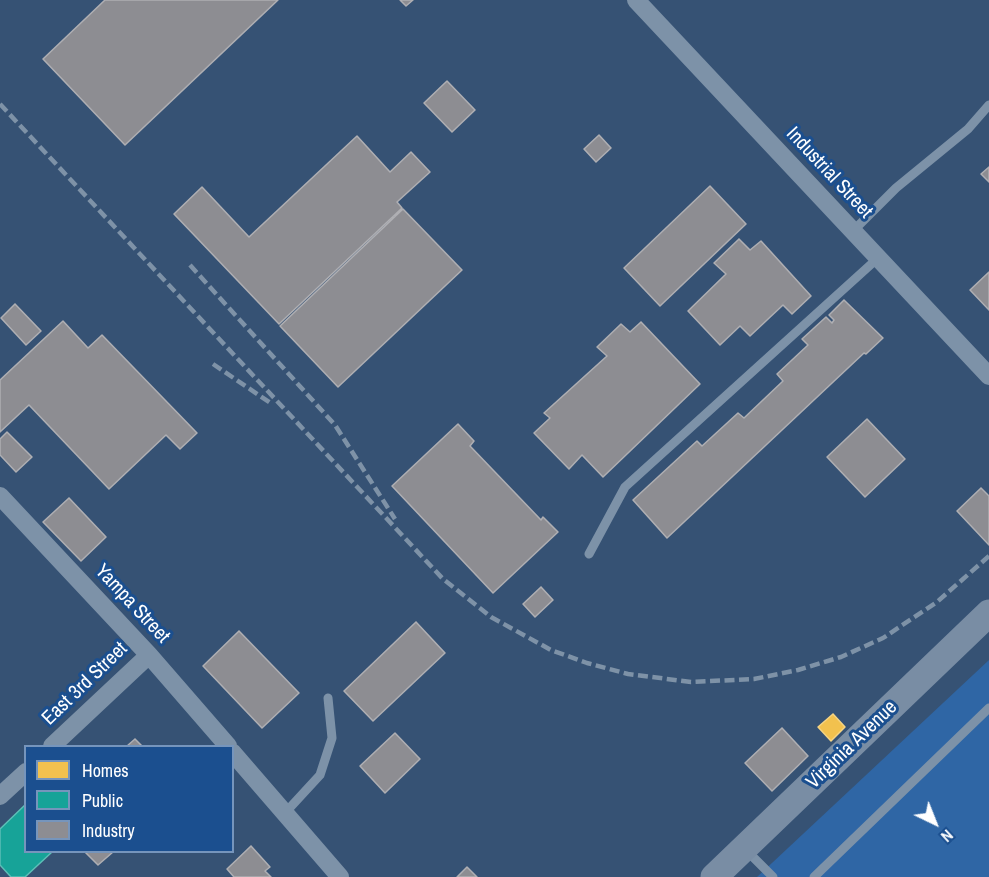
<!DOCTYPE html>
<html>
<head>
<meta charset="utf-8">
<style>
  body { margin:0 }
  #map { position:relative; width:989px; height:877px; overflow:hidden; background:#365274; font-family:"Archivo Narrow",sans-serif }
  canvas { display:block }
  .legend { position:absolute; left:24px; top:745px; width:210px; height:108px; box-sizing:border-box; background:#1b4f8f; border:2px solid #7695bc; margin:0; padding:8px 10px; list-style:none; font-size:18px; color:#fff }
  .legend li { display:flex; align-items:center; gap:12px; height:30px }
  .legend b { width:30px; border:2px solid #7695bc }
  .north { position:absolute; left:905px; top:793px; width:60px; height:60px; -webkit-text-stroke:4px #1b4f8f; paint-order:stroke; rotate:137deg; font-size:16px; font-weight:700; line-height:24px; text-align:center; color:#fff }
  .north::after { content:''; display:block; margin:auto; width:21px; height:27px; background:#fff; clip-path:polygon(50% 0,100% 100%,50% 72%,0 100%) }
</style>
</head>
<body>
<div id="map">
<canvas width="989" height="877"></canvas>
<ul class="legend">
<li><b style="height:16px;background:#f2c14e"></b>Homes</li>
<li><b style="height:16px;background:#17a398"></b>Public</li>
<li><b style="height:16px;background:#8d8d92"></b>Industry</li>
</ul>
<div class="north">N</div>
</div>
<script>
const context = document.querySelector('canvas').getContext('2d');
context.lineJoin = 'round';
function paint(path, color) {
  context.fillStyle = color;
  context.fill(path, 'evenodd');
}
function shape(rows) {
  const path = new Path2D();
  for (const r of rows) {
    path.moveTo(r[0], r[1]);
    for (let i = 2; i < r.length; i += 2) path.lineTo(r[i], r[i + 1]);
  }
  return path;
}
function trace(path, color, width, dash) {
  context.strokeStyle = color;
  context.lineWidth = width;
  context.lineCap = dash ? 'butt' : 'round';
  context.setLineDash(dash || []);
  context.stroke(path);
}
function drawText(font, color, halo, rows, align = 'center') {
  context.font = font + ' "Archivo Narrow",sans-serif';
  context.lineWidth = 6;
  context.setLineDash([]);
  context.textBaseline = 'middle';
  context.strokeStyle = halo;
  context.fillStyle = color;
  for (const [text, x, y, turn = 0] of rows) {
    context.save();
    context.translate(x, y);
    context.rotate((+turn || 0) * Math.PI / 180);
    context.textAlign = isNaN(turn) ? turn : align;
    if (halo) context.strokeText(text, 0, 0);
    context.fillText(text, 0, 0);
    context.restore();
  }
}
paint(shape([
  [989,660,989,877,757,877]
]), '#2f66a5');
const homes = shape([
  [833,714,845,727,831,741,818,727,833,714]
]);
paint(homes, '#f2c14e');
trace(homes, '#f6d483', 1.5);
const public = shape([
  [26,804,26,852,52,852,25,877,11,877,0,865,0,829,26,804]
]);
paint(public, '#17a398');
trace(public, '#5dbfb7', 1.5);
const industry = shape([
  [105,0,278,0,125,145,43,59,105,0],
  [400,0,413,0,406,6,400,0],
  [447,81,475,110,452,132,424,103,447,81],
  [599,135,611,148,596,162,584,149,599,135],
  [357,136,390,172,411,152,430,172,397,202,402,208,279,324,174,214,202,187,249,237,357,136],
  [989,167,989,182,981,174,989,167],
  [710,186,746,224,660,306,624,268,710,186],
  [403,209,462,270,338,387,280,326,403,209],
  [739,239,750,250,761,241,811,296,792,314,783,305,750,336,740,326,720,345,688,311,726,274,714,263,739,239],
  [989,272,989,310,970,290,989,272],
  [844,300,883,338,866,354,864,353,667,538,633,500,697,441,702,446,738,413,744,418,783,381,777,374,808,345,802,339,826,317,832,323,834,320,829,315,844,300],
  [15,304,41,331,26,345,1,318,15,304],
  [63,321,88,348,102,335,197,433,180,449,166,435,109,489,29,405,0,432,0,380,63,321],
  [641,322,700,384,603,477,582,455,569,469,534,433,550,418,544,413,607,356,597,347,621,324,630,332,641,322],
  [867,419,905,459,865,497,827,457,867,419],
  [458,424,474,441,470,446,541,520,543,517,558,532,493,593,392,486,458,424],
  [7,432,32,457,16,472,0,455,0,439,7,432],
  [981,488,989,496,989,545,957,511,981,488],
  [69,498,106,537,81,561,43,522,69,498],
  [541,587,553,600,535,617,523,604,541,587],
  [416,622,445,653,373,721,344,691,416,622],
  [239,631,299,693,262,728,203,666,239,631],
  [782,728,808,756,772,791,745,763,782,728],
  [395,733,420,759,385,793,360,766,395,733],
  [135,739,142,746,127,746,135,739],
  [251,846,270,867,265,871,271,877,234,877,227,869,251,846],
  [85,852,113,852,98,865,85,852],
  [467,867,477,877,457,877,467,867]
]);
paint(industry, '#8d8d92');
trace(industry, '#afafb3', 1.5);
trace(shape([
  [853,231,896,188,968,129,989,105],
  [589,554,625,487,878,258],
  [285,813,320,775,332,738,328,698],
  [746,850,773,877],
  [814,877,989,708]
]), '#7d92a8', 9);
trace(shape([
  [636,0,989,376],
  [0,496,149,655,228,746],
  [52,746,149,655],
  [232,752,340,877],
  [0,796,26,772]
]), '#7d92a8', 18);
trace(shape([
  [714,877,989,613]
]), '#798da4', 27);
trace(shape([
  [0,104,443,579,491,617,551,650,587,663,628,674,691,682,754,679,798,670,841,657,883,638,937,602,989,556],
  [190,265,335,425,395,519],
  [213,364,272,404]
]), '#7e92a7', 4.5, [10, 4.5]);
drawText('20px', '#fff', '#1b4f8f', [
  ["Industrial Street",829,173,47],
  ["Yampa Street",132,604,47],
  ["East 3rd Street",85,684,-44],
  ["Virginia Avenue",852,745,-44]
]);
</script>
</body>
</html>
